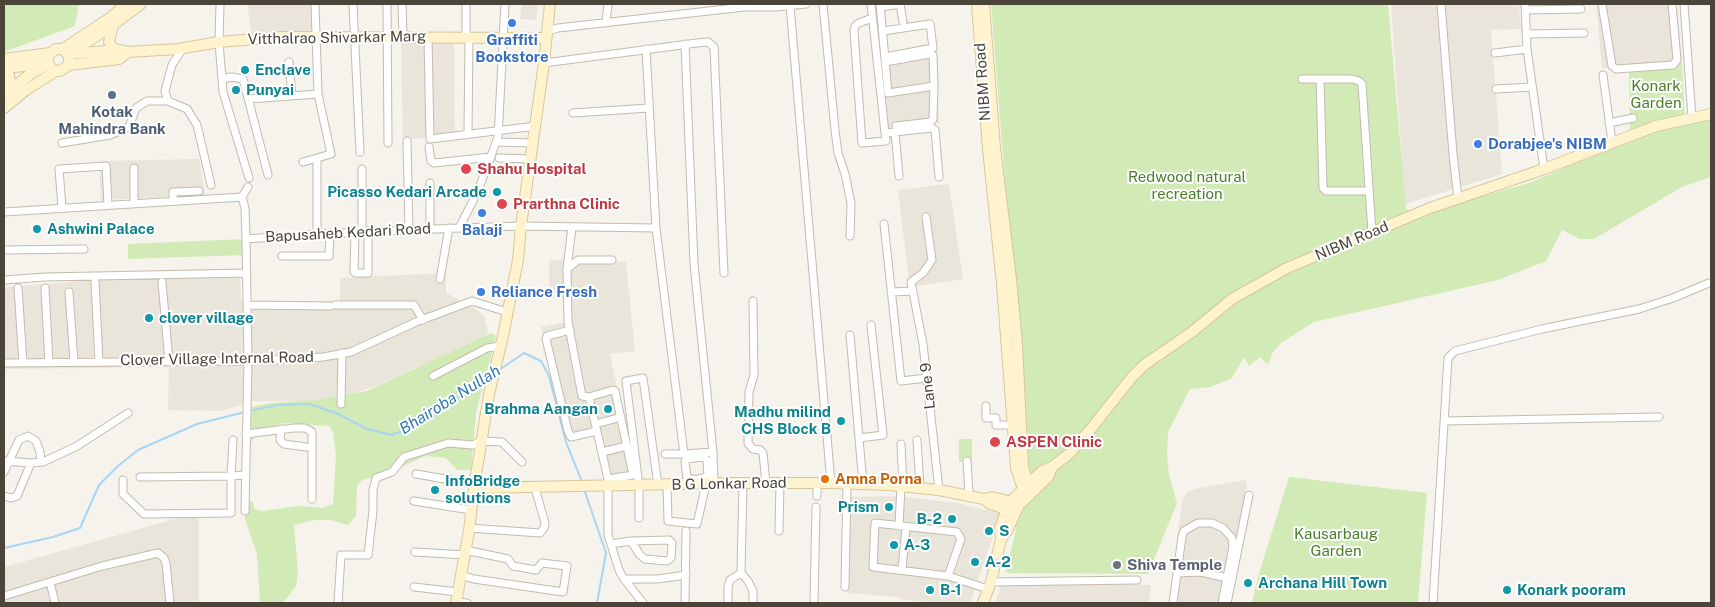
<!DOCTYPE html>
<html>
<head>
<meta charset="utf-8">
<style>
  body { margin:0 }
  #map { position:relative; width:1715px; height:607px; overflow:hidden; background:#f6f3ec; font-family:"Public Sans",sans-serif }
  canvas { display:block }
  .frame { position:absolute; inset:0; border:5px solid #4b4439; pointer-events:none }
</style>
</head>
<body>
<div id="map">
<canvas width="1715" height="607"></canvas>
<div class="frame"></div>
</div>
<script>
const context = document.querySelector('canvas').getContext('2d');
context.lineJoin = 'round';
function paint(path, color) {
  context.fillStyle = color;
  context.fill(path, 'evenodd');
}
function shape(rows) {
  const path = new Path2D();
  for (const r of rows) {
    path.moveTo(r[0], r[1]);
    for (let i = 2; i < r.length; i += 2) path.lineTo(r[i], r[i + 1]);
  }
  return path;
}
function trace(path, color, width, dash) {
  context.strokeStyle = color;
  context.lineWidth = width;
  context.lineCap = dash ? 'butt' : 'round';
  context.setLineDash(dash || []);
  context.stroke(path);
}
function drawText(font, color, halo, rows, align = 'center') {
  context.font = font + ' "Public Sans",sans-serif';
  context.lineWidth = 4;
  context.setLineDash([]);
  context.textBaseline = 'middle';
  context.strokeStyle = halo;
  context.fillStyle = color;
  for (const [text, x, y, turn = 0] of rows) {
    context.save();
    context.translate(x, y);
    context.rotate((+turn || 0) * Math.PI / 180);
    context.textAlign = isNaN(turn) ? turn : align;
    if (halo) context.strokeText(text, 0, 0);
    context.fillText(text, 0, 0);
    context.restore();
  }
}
paint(shape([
  [247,4,312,4,314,31,252,35],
  [522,4,538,4,536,20,520,19],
  [1391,4,1519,4,1521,29,1491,30,1502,174,1405,204],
  [1596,4,1677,4,1682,64,1602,68],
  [454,41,455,133,403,141,401,42],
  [936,50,939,123,886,130,881,59],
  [199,159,205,195,101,200,99,161],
  [949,184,963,279,910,287,898,190],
  [572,259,626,262,635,351,610,354,637,481,604,483,596,434,568,441,541,327,565,322,561,290,549,292,549,261],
  [446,273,446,293,473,307,484,316,488,332,469,355,432,369,415,368,374,387,324,401,253,401,222,411,168,410,169,367,4,369,4,287,122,278,228,276,240,278,241,302,340,301,340,278],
  [1246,480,1247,486,1225,603,1169,603,1182,501,1187,492,1194,489],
  [897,496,958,503,1001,514,970,603,933,603,902,599,897,597,848,593,850,497],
  [186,516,196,517,199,520,199,603,4,603,4,567],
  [1002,582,1040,584,1151,585,1149,603,995,603]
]), '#eae5da');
paint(shape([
  [4,4,79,4,75,26,4,52],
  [991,4,1388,4,1406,208,1415,215,1529,183,1640,135,1711,117,1711,177,1682,187,1594,239,1580,239,1562,230,1546,261,1498,280,1314,322,1281,343,1273,352,1268,365,1260,357,1249,366,1244,357,1232,378,1210,387,1190,389,1168,432,1167,454,1169,475,1177,503,1148,574,1006,573,1028,473],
  [1682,64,1685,119,1634,131,1630,130,1629,71],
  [246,239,246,255,128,259,128,244],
  [491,333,496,336,476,413,471,470,457,470,446,458,425,456,386,474,362,480,357,485,356,516,348,525,330,520,315,520,294,525,298,572,296,586,283,603,260,603,257,554,245,519,246,502,253,501,254,509,263,511,299,506,322,508,333,504,336,456,333,432,330,426,282,423,265,432,259,433,251,442,252,407,270,403,316,400,367,391],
  [959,439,972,439,972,462,959,462],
  [1289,477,1427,493,1418,603,1252,603,1258,577]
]), '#d2eab5');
trace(shape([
  [499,370,524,353,541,361,549,376,566,442,582,482],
  [249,411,278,405,309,404,336,413,367,429,392,435,418,424,489,377],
  [584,489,606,553,597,603],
  [4,548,53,537,80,528,99,485,118,466,138,450,197,424,245,412]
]), '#a9d4f2', 2);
const street = shape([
  [220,4,219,42,223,92,249,178],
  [353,4,360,152],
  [387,4,388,143],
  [402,4,403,36],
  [823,4,835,130,838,153,845,174,851,203,850,236],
  [871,4,885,133,932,128,935,130,939,177],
  [880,4,888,93,934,86,933,119,931,122,896,126],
  [1441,4,1453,154,1458,199],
  [1525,4,1527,49,1544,169],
  [1602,4,1612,66,1616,69,1673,65,1677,60,1672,4],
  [1684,4,1692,118],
  [790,6,831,483],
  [881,7,900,4,903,22],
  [1526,10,1581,9],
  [872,18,859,23,855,26,854,31,862,143,886,141,885,133],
  [606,23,608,4],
  [547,31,558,28,744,7,776,7,806,4],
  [883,31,930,24,933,48,885,57],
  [1526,34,1584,33],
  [428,37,430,139,536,126],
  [466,37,466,4],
  [685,44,694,264,713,452],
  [183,48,172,65,165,91,168,101,187,109,197,125,211,185],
  [646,49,656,228,683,446,684,454,713,452,714,483],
  [1495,53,1527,49],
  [289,62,292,96],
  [885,62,930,54,933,55,934,86],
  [544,63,697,43,708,42,714,47,724,273],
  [1603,75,1612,142],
  [222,79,231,77,243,79,268,175],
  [1302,79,1352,79,1359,81,1362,84,1372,232],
  [1320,79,1323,188,1326,191,1369,191],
  [1496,89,1532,87],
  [249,99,318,94],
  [573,113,649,108],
  [1609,123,1633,118],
  [895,132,899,176],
  [468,133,469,37],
  [407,141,409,230],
  [497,142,534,143],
  [62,143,110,135,129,127,136,108,147,101,168,101],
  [429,147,431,161,434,163,491,157],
  [499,158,531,159],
  [317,159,317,234],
  [303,162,331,154,318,94,315,4],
  [134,168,134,203],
  [242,197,248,187],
  [173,200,173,192,199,191],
  [62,208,59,169,106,166,108,205],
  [4,212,242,197,245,208,246,239,248,361,245,511],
  [926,217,932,260,923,273,911,282,923,344,939,490],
  [884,224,901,381,927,378],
  [572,227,567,269,568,322,582,396,589,397,608,479,608,535,619,570,624,579,657,579,686,575],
  [459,228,478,191,498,137,505,4],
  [430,229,430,183],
  [355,232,354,272,356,273,368,273,368,231],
  [362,232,362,169],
  [246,239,317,234,459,228,521,226,656,228],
  [4,250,84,249],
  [282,256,329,256,330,233],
  [567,269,578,260,612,260],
  [440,279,449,228],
  [4,280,45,277,247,273],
  [95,282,99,362],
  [162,282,169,362],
  [18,288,23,363],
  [45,288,49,363],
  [69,292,74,362],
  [891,292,913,291],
  [753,301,754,375,749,392,748,443,753,449,760,450,763,453,766,483],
  [247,305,330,306],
  [335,305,414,305,423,320],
  [570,330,547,336,546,339,568,431,571,437,597,431],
  [850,335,863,484],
  [4,363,248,361,294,359,323,357,351,352,416,322,472,301,507,312],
  [433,376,487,348,501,346],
  [589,397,613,390,615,391,633,475,608,479],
  [341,404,342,353],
  [986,406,986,418,996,418,996,425,1012,425],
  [1444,421,1659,417],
  [596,424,621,417],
  [281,429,280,440,284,444,306,447],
  [246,434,294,428,305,428,312,432,312,499],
  [859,438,883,435,871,325],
  [917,440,920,488],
  [901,444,903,486],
  [602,452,627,446],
  [665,454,684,454],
  [4,461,31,463,43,462,77,446,128,413],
  [967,461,969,495],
  [4,472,19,440,28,436,36,441,40,452,41,462],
  [416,474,474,484],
  [140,477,231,476,233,440],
  [694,479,687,479,685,461,686,459,703,457,707,460,708,477,698,479],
  [123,480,123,494,144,514,231,513,231,476,245,475],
  [743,483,741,573,748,581,753,591,753,603],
  [667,485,668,521,697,524,706,484],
  [4,496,11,498,17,496,31,463],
  [817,496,817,483],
  [414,501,471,510],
  [639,518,639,486,626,381,643,378,658,485],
  [899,526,901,486],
  [469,528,540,533,544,528,545,523,535,488],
  [779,531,780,483],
  [611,544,631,541,669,540,672,543,671,558,667,561,645,559,640,555,631,541],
  [415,552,465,555],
  [902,569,906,527],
  [1177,573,1201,572,1227,578],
  [461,575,474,579,563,592,567,566,542,563,536,570,513,566,508,559,465,550],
  [948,576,961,539,957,532,875,523,873,567,948,576,988,589],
  [624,579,643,603],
  [50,582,55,603],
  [991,582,1137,580],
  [414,587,458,592],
  [845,587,847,483],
  [4,596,102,566,158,553,164,558,166,563,170,603],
  [456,602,467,603],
  [338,603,341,555,368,555,373,511,373,490,376,478,392,472,404,457,448,443,473,445,481,441,502,442,522,462],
  [685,603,686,531],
  [728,603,728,587,730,580,741,573],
  [814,603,816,507],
  [1173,603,1182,537,1184,531,1198,523,1212,523,1223,528,1232,538,1233,547,1222,603],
  [1227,603,1249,495],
  [1433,603,1448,358,1455,351,1542,329,1639,309,1673,298,1709,283]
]);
const secondary = shape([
  [977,4,988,149,1002,284,1016,468,1023,489,1029,496],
  [984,4,995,148,1011,279,1017,345,1023,466,1026,477,1035,490],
  [113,25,109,42,112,47,118,50],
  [63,49,69,56,69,65,60,71,53,70,48,64,48,56,50,53,56,49,63,49,110,18,126,4],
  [72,52,113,25,141,4],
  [69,54,118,50,128,52,178,49,219,42,281,37,546,38],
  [4,59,50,53],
  [69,65,119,59,128,52],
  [4,68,44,64],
  [4,70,9,75,10,81,4,92],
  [4,95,29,75,48,64],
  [4,108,26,90,56,71],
  [474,488,730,483,831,483,889,485,939,490,984,499,992,497,1020,504],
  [984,499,990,504,1012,511],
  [1001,539,1007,531,1019,505,1048,477,1052,467],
  [456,603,469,531,474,488,489,394,503,336,518,260,521,226,544,63,550,4],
  [983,603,991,582,1001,539,1000,528,1010,502,1042,471,1052,467,1069,454,1090,430,1132,377,1144,365,1192,332,1232,299,1287,268,1430,208,1544,169,1656,126,1711,114]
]);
trace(street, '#c2bbae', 9);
trace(secondary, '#d6c79b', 12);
trace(street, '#fff', 7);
trace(secondary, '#fff3cd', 10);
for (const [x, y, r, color] of [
  [512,23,5,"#3f7fe0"],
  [245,70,5,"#0f9aa8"],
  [236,90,5,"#0f9aa8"],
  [112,95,5,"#5c6f8a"],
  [1478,144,5,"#3f7fe0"],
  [466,169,6,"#e0444e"],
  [497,192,5,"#0f9aa8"],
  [502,204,6,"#e0444e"],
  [482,213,5,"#3f7fe0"],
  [37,229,5,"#0f9aa8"],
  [481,292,5,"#3f7fe0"],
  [149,318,5,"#0f9aa8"],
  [608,409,5,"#0f9aa8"],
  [841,421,5,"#0f9aa8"],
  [995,442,6,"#e0444e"],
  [825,479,5,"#e8710a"],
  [435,490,5,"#0f9aa8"],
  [889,507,5,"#0f9aa8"],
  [952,519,5,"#0f9aa8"],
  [989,531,5,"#0f9aa8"],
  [894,545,5,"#0f9aa8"],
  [975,562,5,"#0f9aa8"],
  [1117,565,5,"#6b7280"],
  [1248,583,5,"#0f9aa8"],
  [930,590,5,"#0f9aa8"],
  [1507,590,5,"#0f9aa8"]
]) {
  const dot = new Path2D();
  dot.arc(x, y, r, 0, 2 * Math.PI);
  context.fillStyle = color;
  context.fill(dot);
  trace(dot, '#fff', 2);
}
drawText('15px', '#4b4439', '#fff', [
  ["Vitthalrao Shivarkar Marg",337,38,-1],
  ["NIBM Road",983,82,-94],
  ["Bapusaheb Kedari Road",348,233,-3],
  ["NIBM Road",1352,241,-23],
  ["Clover Village Internal Road",217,359,-1],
  ["Lane 9",928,386,-96],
  ["B G Lonkar Road",729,484,-1]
]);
drawText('bold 15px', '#366cbe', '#fff', [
  ["Graffiti",512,40],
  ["Bookstore",512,57],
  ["Dorabjee's NIBM",1488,144,"left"],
  ["Balaji",482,230],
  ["Reliance Fresh",491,292,"left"]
]);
drawText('bold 15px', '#0d838f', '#fff', [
  ["Enclave",255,70],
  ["Punyai",246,90],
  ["Picasso Kedari Arcade",487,192,"right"],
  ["Ashwini Palace",47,229],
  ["clover village",159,318],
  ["Brahma Aangan",598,409,"right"],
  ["Madhu milind",831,412,"right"],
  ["CHS Block B",831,429,"right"],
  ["InfoBridge",445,481],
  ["solutions",445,498],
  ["Prism",879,507,"right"],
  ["B-2",942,519,"right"],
  ["S",999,531],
  ["A-3",904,545],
  ["A-2",985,562],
  ["Archana Hill Town",1258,583],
  ["B-1",940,590],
  ["Konark pooram",1517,590]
], 'left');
drawText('15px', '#4a7f2a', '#fff', [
  ["Konark",1656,86],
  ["Garden",1656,103],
  ["Redwood natural",1187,177],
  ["recreation",1187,194],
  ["Kausarbaug",1336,534],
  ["Garden",1336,551]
]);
drawText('bold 15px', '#4e5e75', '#fff', [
  ["Kotak",112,112],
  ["Mahindra Bank",112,129]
]);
drawText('bold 15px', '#be3a42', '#fff', [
  ["Shahu Hospital",477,169],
  ["Prarthna Clinic",513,204],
  ["ASPEN Clinic",1006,442]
], 'left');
drawText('bold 15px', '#c56008', '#fff', [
  ["Amna Porna",835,479]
], 'left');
drawText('bold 15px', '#5b616d', '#fff', [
  ["Shiva Temple",1127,565]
], 'left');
drawText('italic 16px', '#2e7ab2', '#fff', [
  ["Bhairoba Nullah",450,400,-32]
]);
</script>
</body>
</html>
